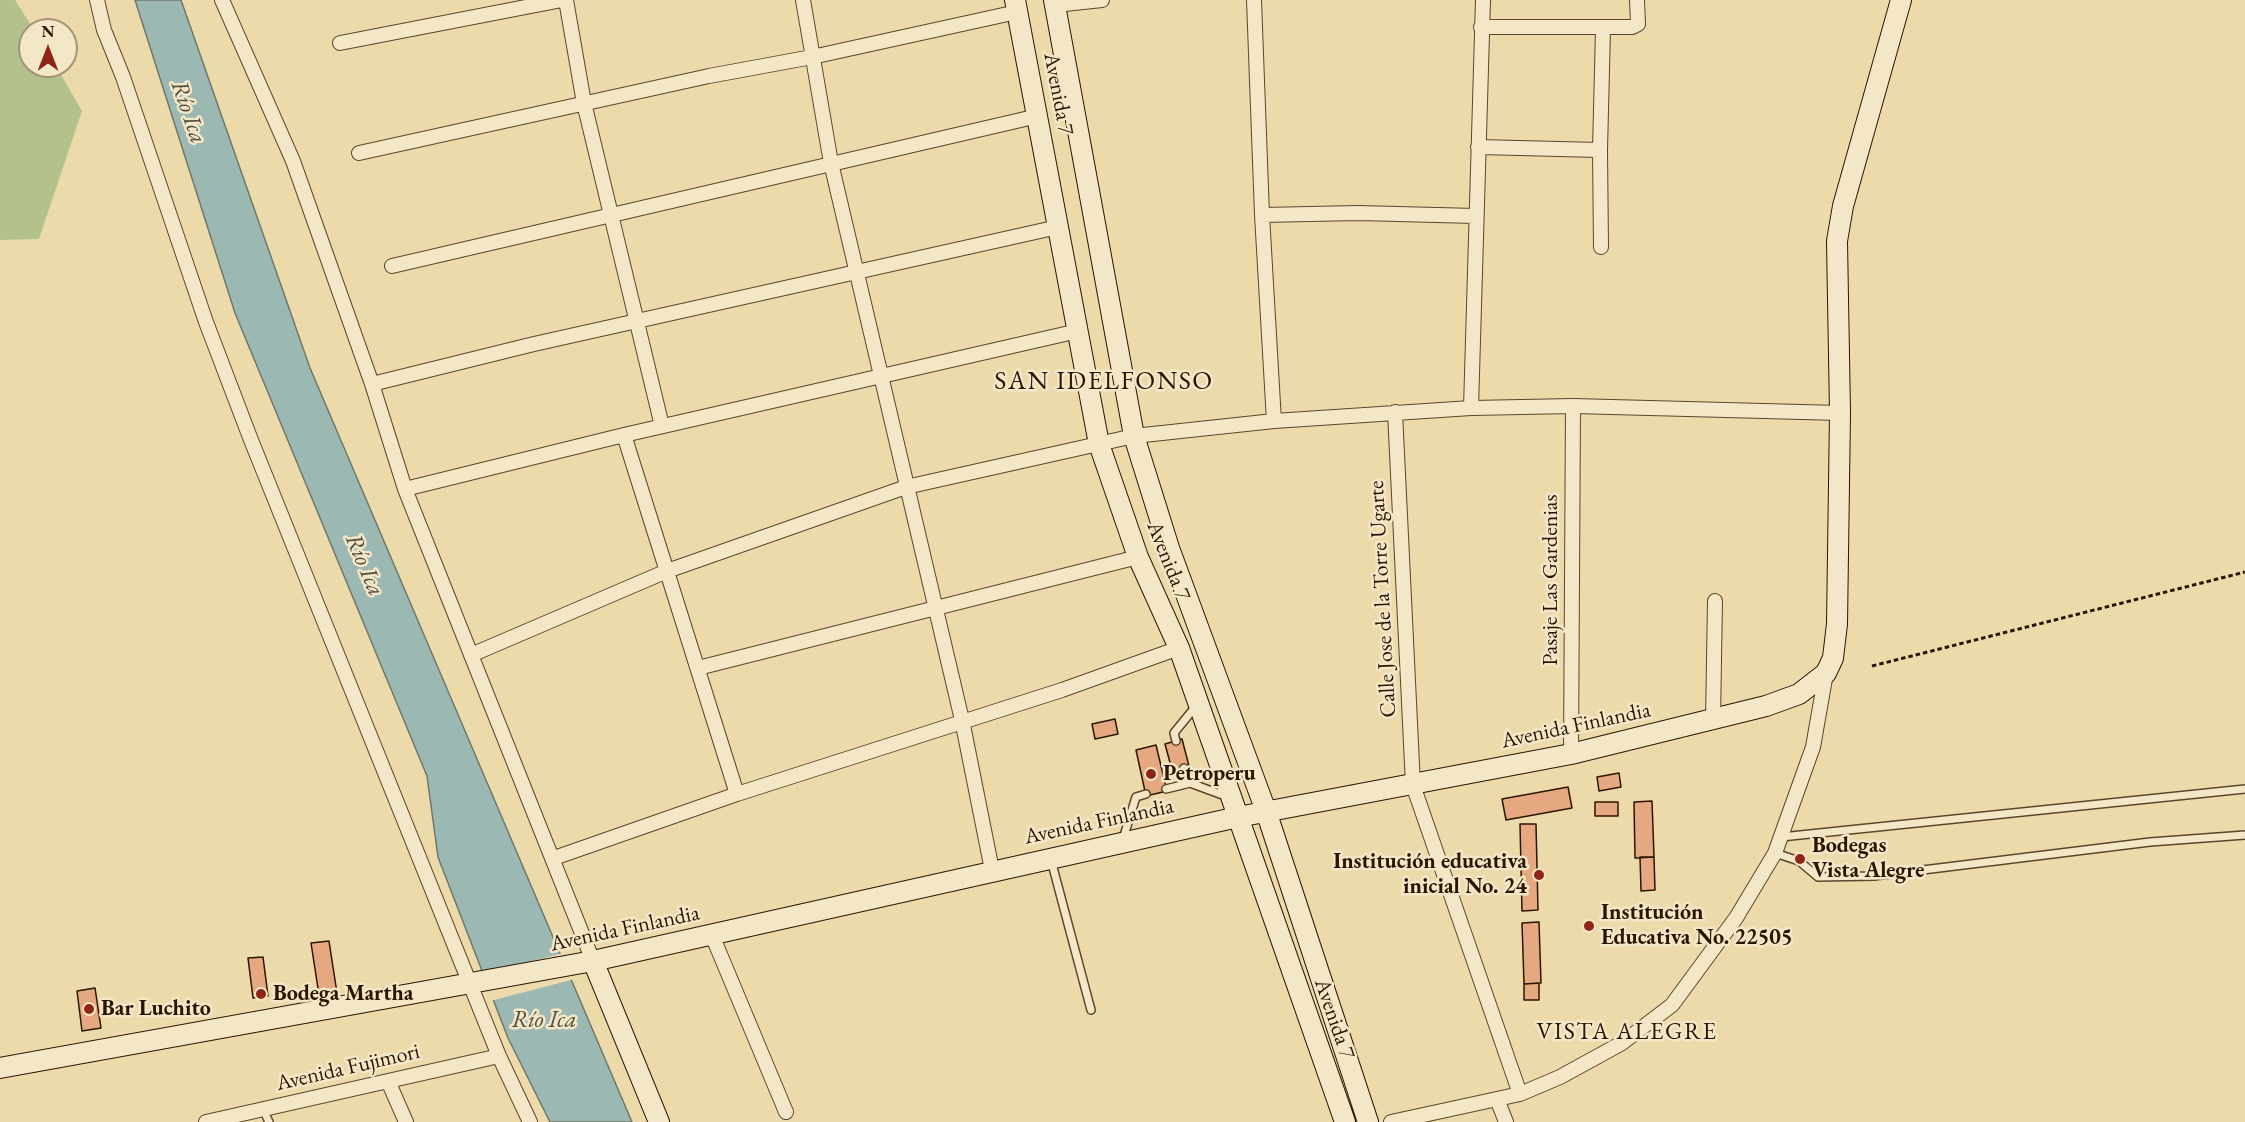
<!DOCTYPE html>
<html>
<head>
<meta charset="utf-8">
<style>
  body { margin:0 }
  #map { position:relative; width:2245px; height:1122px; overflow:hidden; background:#ecdaab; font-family:"EB Garamond",serif }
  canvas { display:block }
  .north { position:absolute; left:18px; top:18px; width:60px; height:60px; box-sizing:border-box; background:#f3e7c8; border:2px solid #a39378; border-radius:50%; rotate:0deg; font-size:16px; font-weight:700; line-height:24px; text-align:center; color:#2c1500 }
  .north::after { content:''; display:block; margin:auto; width:21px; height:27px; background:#8f2418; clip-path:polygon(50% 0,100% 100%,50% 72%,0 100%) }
</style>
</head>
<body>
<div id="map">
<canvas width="2245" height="1122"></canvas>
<div class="north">N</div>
</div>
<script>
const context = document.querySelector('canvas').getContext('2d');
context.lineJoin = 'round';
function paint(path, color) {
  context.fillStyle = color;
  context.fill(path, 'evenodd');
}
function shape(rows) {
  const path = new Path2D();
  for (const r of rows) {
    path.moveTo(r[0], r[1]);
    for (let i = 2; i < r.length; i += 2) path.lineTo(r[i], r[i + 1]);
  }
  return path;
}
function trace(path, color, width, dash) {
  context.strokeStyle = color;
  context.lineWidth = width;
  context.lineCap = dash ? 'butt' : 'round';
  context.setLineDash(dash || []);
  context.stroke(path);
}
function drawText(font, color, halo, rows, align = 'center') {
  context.font = font + ' "EB Garamond",serif';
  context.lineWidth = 5;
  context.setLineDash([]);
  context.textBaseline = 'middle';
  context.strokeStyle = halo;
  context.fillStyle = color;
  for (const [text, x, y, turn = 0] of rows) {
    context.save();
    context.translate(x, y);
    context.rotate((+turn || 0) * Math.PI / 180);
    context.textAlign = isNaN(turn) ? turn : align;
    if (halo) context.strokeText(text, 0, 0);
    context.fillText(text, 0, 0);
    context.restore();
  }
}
paint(shape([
  [0,0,15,0,34,30,30,30,30,66,56,66,82,111,39,239,0,240]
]), '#b3c18c');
const water = shape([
  [135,0,181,0,310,368,632,1122,550,1122,508,1038,438,857,427,776,235,313,135,0]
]);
paint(water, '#9bb9b2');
trace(water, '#6f776b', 1.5);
paint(shape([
  [563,953,575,979,490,1001,482,974]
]), '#ecdaab');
const building = shape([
  [1115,719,1118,734,1095,739,1092,724,1115,719],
  [1182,739,1189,766,1172,770,1165,744,1182,739],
  [1156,745,1167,791,1146,796,1136,750,1156,745],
  [1619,773,1621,787,1599,791,1597,777,1619,773],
  [1568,787,1572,808,1506,820,1502,799,1568,787],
  [1652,801,1654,857,1635,858,1634,802,1652,801],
  [1595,802,1618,802,1618,816,1595,816,1595,802],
  [1520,824,1536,824,1538,910,1522,911,1520,824],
  [1640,857,1654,857,1655,890,1641,891,1640,857],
  [1539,922,1541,983,1524,984,1522,923,1539,922],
  [329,941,337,993,319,995,311,943,329,941],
  [263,957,268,996,253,998,248,958,263,957],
  [1539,983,1539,1000,1524,1000,1524,984,1539,983],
  [95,988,101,1028,82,1031,77,991,95,988]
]);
paint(building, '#e6a880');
trace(building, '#2c1500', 1.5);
const lane = shape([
  [1176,741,1174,733,1196,706],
  [1184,768,1190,783,1228,797],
  [1166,789,1190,783],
  [1781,837,2245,789],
  [1123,839,1136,797,1146,794],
  [1775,853,1799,861,1818,877,1874,876,2150,842,2245,835],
  [1051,860,1091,1010],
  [263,1109,269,1122]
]);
const street = shape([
  [97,0,104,30,123,77,206,322,251,440,499,1056,530,1122],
  [222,0,293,161,372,384,405,489,593,961],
  [566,0,584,103,662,426],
  [803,0,831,163,962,720,992,870],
  [1254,0,1262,215,1274,421],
  [1055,5,1102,0],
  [1481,27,1632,27,1638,24,1637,0],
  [340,43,562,0],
  [1478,147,1600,150],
  [359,153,709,76,812,57,1017,12],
  [1262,215,1358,213,1476,216],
  [1601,247,1600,150,1603,29],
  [392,266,1038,116],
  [372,384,534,344,1058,227],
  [1471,408,1483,0],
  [1395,412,1413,785,1520,1094],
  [624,435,737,794],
  [405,489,624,435,1078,331],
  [471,655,667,571,906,487,1134,436,1274,421,1471,408,1573,406,1840,413],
  [698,668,1138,557],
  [1713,720,1715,601],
  [1571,754,1573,406],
  [554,858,737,794,1062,690,1179,648],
  [712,935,786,1112],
  [388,1081,406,1122],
  [1497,1099,1506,1122],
  [206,1122,499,1056],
  [1391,1122,1520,1094,1560,1077,1622,1043,1672,1005,1736,918,1775,853,1813,747,1826,673]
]);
const secondary = shape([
  [1015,0,1099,444,1138,557,1179,648,1345,1122],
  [1054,0,1134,436,1169,548,1266,811,1368,1122],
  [593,961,659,1122],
  [0,1068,593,961,1238,817,1571,754,1766,706,1799,694,1826,673,1833,658,1837,624,1840,413,1837,241,1843,206,1901,0]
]);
trace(lane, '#5c462b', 10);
trace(street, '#5c462b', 16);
trace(secondary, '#2c1500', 22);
trace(shape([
  [1872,666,2245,572]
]), '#2c1500', 3, [4.5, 3]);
trace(lane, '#f3e7c8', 7);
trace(street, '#f3e7c8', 14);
trace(secondary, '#f3e7c8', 20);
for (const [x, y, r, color] of [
  [1151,774,6,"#8f2418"],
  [1800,859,6,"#8f2418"],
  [1539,875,6,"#8f2418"],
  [1589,926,6,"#8f2418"],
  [261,994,6,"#8f2418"],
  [89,1009,6,"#8f2418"]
]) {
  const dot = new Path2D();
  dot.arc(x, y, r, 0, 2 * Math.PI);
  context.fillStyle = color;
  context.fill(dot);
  trace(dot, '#f3e7c8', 2);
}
drawText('22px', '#2c1500', '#f3e7c8', [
  ["Avenida 7",1058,94,79],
  ["Avenida 7",1168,561,68],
  ["Pasaje Las Gardenias",1551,580,-90],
  ["Calle Jose de la Torre Ugarte",1383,599,-93],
  ["Avenida Finlandia",1576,726,-12],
  ["Avenida Finlandia",1099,822,-12],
  ["Avenida Finlandia",625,929,-12],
  ["Avenida 7",1334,1019,71],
  ["Avenida Fujimori",348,1068,-13]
]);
drawText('bold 22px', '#2c1500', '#f3e7c8', [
  ["Petroperu",1163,774],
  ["Bodegas",1812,846],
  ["Vista Alegre",1812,871],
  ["Institución educativa",1527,862,"right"],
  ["inicial No. 24",1527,887,"right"],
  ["Institución",1601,913],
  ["Educativa No. 22505",1601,938],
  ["Bodega Martha",273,994],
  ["Bar Luchito",101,1009]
], 'left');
drawText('italic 24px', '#534e3e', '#f3e7c8', [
  ["Río Ica",188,112,71],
  ["Río Ica",364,565,67],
  ["Río Ica",544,1020]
]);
context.letterSpacing = '1.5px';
drawText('24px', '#2c1500', '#f3e7c8', [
  ["VISTA ALEGRE",1627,1032]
]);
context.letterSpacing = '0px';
context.letterSpacing = '1.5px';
drawText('26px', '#2c1500', '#f3e7c8', [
  ["SAN IDELFONSO",1104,382]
]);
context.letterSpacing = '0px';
</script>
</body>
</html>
